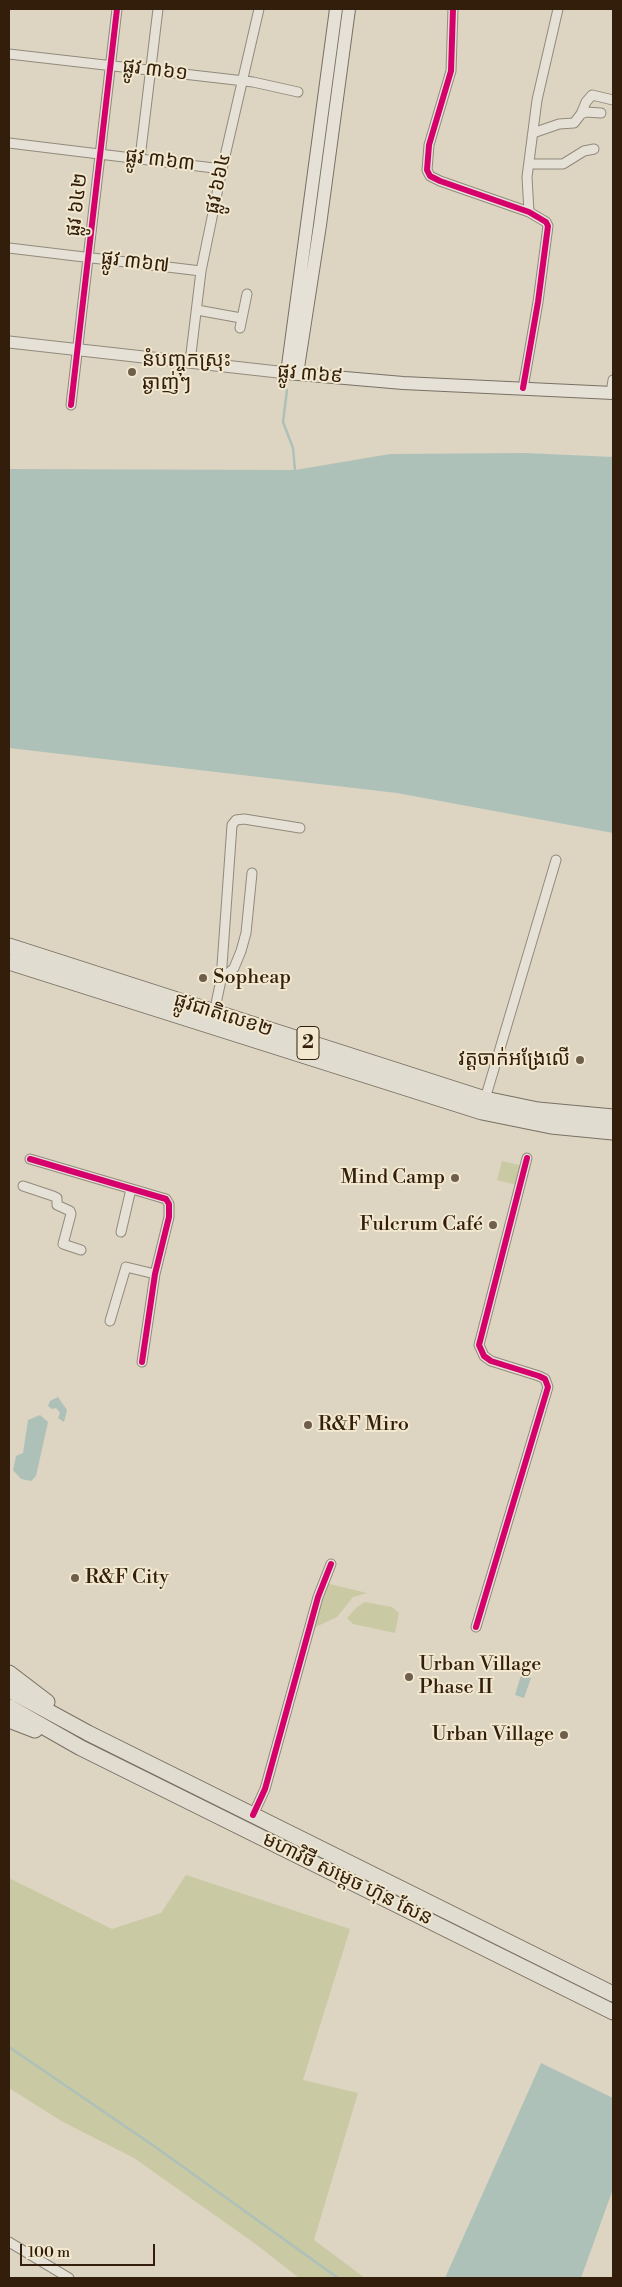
<!DOCTYPE html>
<html>
<head>
<meta charset="utf-8">
<style>
  body { margin:0 }
  #map { position:relative; width:622px; height:2287px; overflow:hidden; background:#ddd5c1; font-family:"Libre Bodoni",serif }
  canvas { display:block }
  .frame { position:absolute; inset:0; border:10px solid #321e0b; pointer-events:none }
  .scale { position:absolute; left:20px; top:2244px; width:135px; height:22px; box-sizing:border-box; border:2px solid #321e0b; border-top:0; padding-left:6px; font-size:15px; line-height:18px; white-space:nowrap; color:#321e0b; -webkit-text-stroke:4px #f1e8cf; paint-order:stroke }
</style>
</head>
<body>
<div id="map">
<canvas width="622" height="2287"></canvas>
<div class="frame"></div>
<div class="scale">100 m</div>
</div>
<script>
const context = document.querySelector('canvas').getContext('2d');
context.lineJoin = 'round';
function paint(path, color) {
  context.fillStyle = color;
  context.fill(path, 'evenodd');
}
function shape(rows) {
  const path = new Path2D();
  for (const r of rows) {
    path.moveTo(r[0], r[1]);
    for (let i = 2; i < r.length; i += 2) path.lineTo(r[i], r[i + 1]);
  }
  return path;
}
function trace(path, color, width, dash) {
  context.strokeStyle = color;
  context.lineWidth = width;
  context.lineCap = dash ? 'butt' : 'round';
  context.setLineDash(dash || []);
  context.stroke(path);
}
function drawText(font, color, halo, rows, align = 'center') {
  context.font = font + ' "Libre Bodoni","Noto Sans Khmer",serif';
  context.lineWidth = 4;
  context.setLineDash([]);
  context.textBaseline = 'middle';
  context.strokeStyle = halo;
  context.fillStyle = color;
  for (const [text, x, y, turn = 0] of rows) {
    context.save();
    context.translate(x, y);
    context.rotate((+turn || 0) * Math.PI / 180);
    context.textAlign = isNaN(turn) ? turn : align;
    if (halo) context.strokeText(text, 0, 0);
    context.fillText(text, 0, 0);
    context.restore();
  }
}
paint(shape([
  [502,1161,519,1165,520,1174,517,1185,497,1180],
  [321,1582,367,1593,353,1597,337,1617,307,1631],
  [365,1602,392,1607,399,1613,395,1633,353,1624,347,1618,357,1607],
  [186,1875,350,1929,303,2080,358,2093,314,2240,365,2278,299,2278,257,2245,134,2158,63,2122,9,2088,9,1878,112,1929,161,1913]
]), '#c9c9a4');
paint(shape([
  [525,453,613,457,613,833,397,793,9,748,9,469,295,470,390,454],
  [58,1397,67,1410,64,1422,58,1418,60,1413,56,1408,52,1409,48,1406,50,1401],
  [40,1415,48,1422,36,1476,31,1481,21,1479,13,1470,16,1456,23,1453,28,1420],
  [521,1675,531,1678,524,1698,515,1695],
  [541,2063,613,2098,613,2189,581,2278,445,2278]
]), '#aec1b9');
trace(shape([
  [287,390,283,422,293,448,295,470],
  [9,2047,154,2146,338,2278]
]), '#aec1b9', 2.5);
const minor = shape([
  [453,9,451,71,429,145,427,170,430,176,440,181,529,212,546,222,548,226,538,302,523,388],
  [9,54,253,82,298,92],
  [581,114,586,102,592,95,613,100],
  [533,133,559,124,574,123,581,114,586,112,601,113],
  [9,143,222,169],
  [140,158,158,9],
  [529,164,563,164,584,151,594,149],
  [529,212,527,177,537,100,558,9],
  [9,248,201,271],
  [197,310,241,318],
  [240,328,247,294],
  [190,362,201,271,222,169,259,9],
  [611,393,613,380],
  [71,405,117,9],
  [221,980,234,968,241,951,246,933,252,873],
  [214,1013,221,980,232,825,236,820,244,819,300,828],
  [485,1099,556,860],
  [30,1159,166,1199,169,1204,169,1217,155,1274,142,1362],
  [23,1186,53,1196,57,1198,57,1205,70,1211,71,1214,63,1244,81,1250],
  [121,1232,131,1189],
  [110,1321,126,1267,155,1274],
  [476,1627,548,1387,545,1379,539,1376,491,1361,484,1356,479,1345,527,1158],
  [253,1815,265,1789,318,1597,331,1564],
  [9,2242,69,2278]
]);
const tertiary = shape([
  [9,342,287,373]
]);
const secondary = shape([
  [336,9,287,373,403,383,613,393],
  [297,374,320,225,349,9]
]);
const primary = shape([
  [9,946,485,1099,538,1110,613,1117],
  [9,962,482,1112,551,1126,613,1132]
]);
const trunk = shape([
  [9,1673,47,1702],
  [9,1690,88,1733,613,1994],
  [9,1707,81,1748,613,2012],
  [9,1720,35,1730]
]);
trace(minor, '#918a7c', 11);
trace(tertiary, '#918a7c', 13);
trace(secondary, '#787064', 14);
trace(primary, '#787064', 17);
trace(trunk, '#787064', 17);
trace(minor, '#e5e1d6', 9);
trace(tertiary, '#e5e1d6', 11);
trace(secondary, '#e5e1d6', 12);
trace(primary, '#e0dccf', 15);
trace(trunk, '#e0dccf', 15);
trace(shape([
  [453,9,451,71,429,145,427,170,430,176,440,181,529,212,546,222,548,226,538,302,523,388],
  [71,405,117,9],
  [30,1159,166,1199,169,1204,169,1217,155,1274,142,1362],
  [476,1627,548,1387,545,1379,539,1376,491,1361,484,1356,479,1345,527,1158],
  [253,1815,265,1789,318,1597,331,1564]
]), '#d6006c', 6);
for (const [x, y, r, color] of [
  [132,372,5,"#6e5e4b"],
  [203,978,5,"#6e5e4b"],
  [580,1060,5,"#6e5e4b"],
  [455,1178,5,"#6e5e4b"],
  [493,1225,5,"#6e5e4b"],
  [308,1425,5,"#6e5e4b"],
  [75,1578,5,"#6e5e4b"],
  [409,1677,5,"#6e5e4b"],
  [564,1735,5,"#6e5e4b"]
]) {
  const dot = new Path2D();
  dot.arc(x, y, r, 0, 2 * Math.PI);
  context.fillStyle = color;
  context.fill(dot);
  trace(dot, '#f1e8cf', 2);
}
for (const [x, y, w] of [
  [308,1043,22]
]) {
  const box = new Path2D();
  box.roundRect(x - w / 2, y - 16.5, w, 33, 4);
  context.fillStyle = '#f1e8cf';
  context.fill(box);
  trace(box, '#321e0b', 1);
}
drawText('bold 19px', '#321e0b', null, [
  ["2",308,1043]
]);
drawText('20px', '#321e0b', '#f1e8cf', [
  ["ផ្លូវ ៣៦១",155,71,7],
  ["ផ្លូវ ៣៦៣",160,161,7],
  ["ផ្លូវ ៦៦៤",219,184,-78],
  ["ផ្លូវ ៦៤២",78,205,-83],
  ["ផ្លូវ ៣៦៧",135,263,7],
  ["ផ្លូវ ៣៦៩",310,375,5],
  ["ផ្លូវជាតិលេខ២",223,1016,18],
  ["មហាវិថី សម្តេច ហ៊ុន សែន",347,1880,26]
]);
drawText('20px', '#321e0b', '#f1e8cf', [
  ["នំបញ្ចុកស្រុះ",142,361],
  ["ឆ្ងាញ់ៗ",142,384],
  ["Sopheap",213,978],
  ["វត្តចាក់អង្រែលើ",570,1060,"right"],
  ["Mind Camp",445,1178,"right"],
  ["Fulcrum Café",483,1225,"right"],
  ["R&F Miro",318,1425],
  ["R&F City",85,1578],
  ["Urban Village",419,1665],
  ["Phase II",419,1688],
  ["Urban Village",554,1735,"right"]
], 'left');
</script>
</body>
</html>
